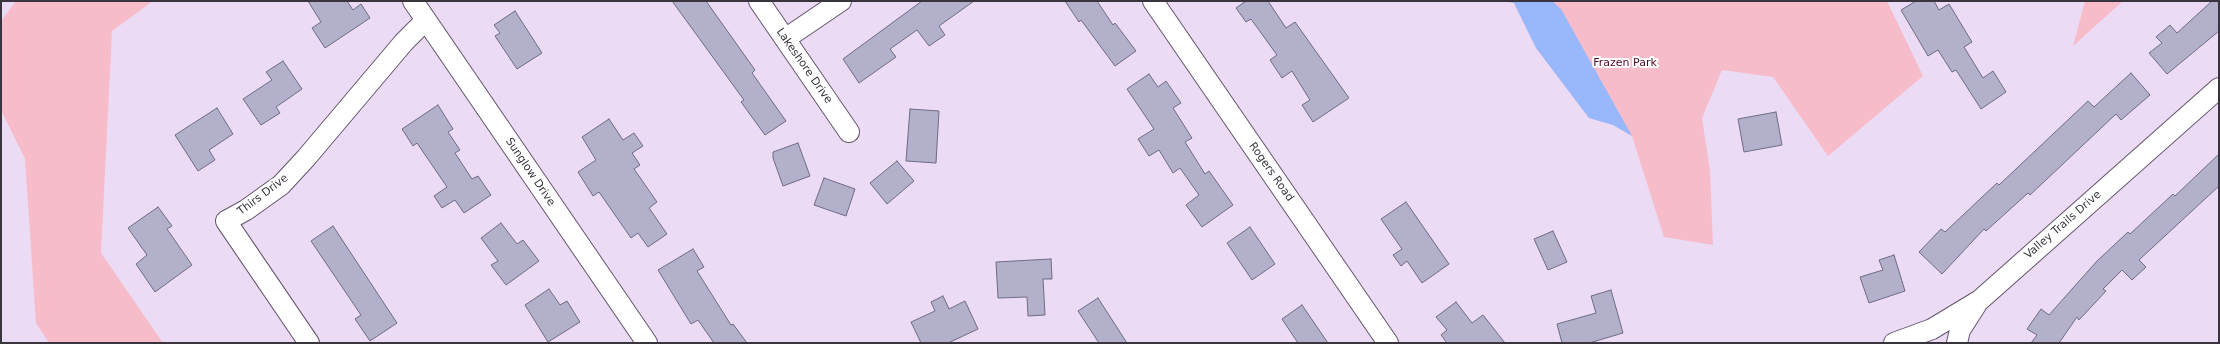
<!DOCTYPE html>
<html>
<head>
<meta charset="utf-8">
<style>
  body { margin:0 }
  #map { position:relative; width:2220px; height:344px; overflow:hidden; background:#ecdbf4; font-family:"DejaVu Sans",sans-serif }
  canvas { display:block }
  .frame { position:absolute; inset:0; border:2px solid #3a343e; pointer-events:none }
</style>
</head>
<body>
<div id="map">
<canvas width="2220" height="344"></canvas>
<div class="frame"></div>
</div>
<script>
const context = document.querySelector('canvas').getContext('2d');
context.lineJoin = 'round';
function paint(path, color) {
  context.fillStyle = color;
  context.fill(path, 'evenodd');
}
function shape(rows) {
  const path = new Path2D();
  for (const r of rows) {
    path.moveTo(r[0], r[1]);
    for (let i = 2; i < r.length; i += 2) path.lineTo(r[i], r[i + 1]);
  }
  return path;
}
function trace(path, color, width, dash) {
  context.strokeStyle = color;
  context.lineWidth = width;
  context.lineCap = dash ? 'butt' : 'round';
  context.setLineDash(dash || []);
  context.stroke(path);
}
function drawText(font, color, halo, rows, align = 'center') {
  context.font = font + ' "DejaVu Sans",sans-serif';
  context.lineWidth = 4;
  context.setLineDash([]);
  context.textBaseline = 'middle';
  context.strokeStyle = halo;
  context.fillStyle = color;
  for (const [text, x, y, turn = 0] of rows) {
    context.save();
    context.translate(x, y);
    context.rotate((+turn || 0) * Math.PI / 180);
    context.textAlign = isNaN(turn) ? turn : align;
    if (halo) context.strokeText(text, 0, 0);
    context.fillText(text, 0, 0);
    context.restore();
  }
}
paint(shape([
  [16,1,153,1,112,31,101,253,163,343,49,343,36,323,25,159,1,110,1,21],
  [1504,1,1887,1,1923,76,1828,156,1773,77,1722,70,1702,118,1710,171,1713,245,1664,237,1632,136,1613,125,1589,118,1536,48,1514,3],
  [2085,1,2123,1,2073,46]
]), '#f7bcca');
paint(shape([
  [1504,1,1552,1,1561,9,1632,136,1613,125,1589,118,1536,48,1514,3]
]), '#99b8fc');
const building = shape([
  [308,1,347,1,353,10,361,4,370,18,325,48,312,28,321,22,308,1],
  [672,1,706,1,755,70,752,73,786,121,765,135,741,102,744,100,672,1],
  [922,1,974,1,939,26,945,35,929,46,917,30,890,49,896,57,859,83,843,59,922,1],
  [1065,1,1097,1,1113,25,1115,23,1136,51,1115,66,1081,20,1079,22,1065,1],
  [1246,1,1268,1,1286,28,1295,22,1349,98,1313,122,1302,105,1310,100,1292,71,1282,78,1270,60,1277,55,1251,19,1246,22,1236,8,1246,1],
  [1916,1,1934,1,1939,10,1949,4,1972,42,1964,47,1983,78,1993,71,2006,92,1981,109,1956,70,1952,72,1938,50,1928,56,1901,10,1916,1],
  [2212,1,2219,1,2219,31,2167,74,2149,53,2162,43,2156,37,2170,25,2177,33,2212,1],
  [515,11,542,53,517,69,495,36,500,33,494,25,515,11],
  [283,61,302,89,276,107,280,113,261,125,243,99,272,80,266,72,283,61],
  [2131,73,2150,95,2121,120,2116,114,2030,195,2028,193,1986,231,1984,229,1942,274,1919,252,1941,229,1945,232,1997,183,1999,185,2088,101,2094,107,2131,73],
  [1149,74,1158,87,1166,81,1181,103,1173,108,1192,138,1185,142,1205,174,1209,171,1233,205,1202,227,1186,205,1199,195,1180,168,1173,173,1159,150,1149,156,1138,139,1154,129,1127,89,1149,74],
  [438,105,453,129,448,132,460,150,455,153,472,179,478,176,491,195,464,213,455,200,442,208,434,196,447,187,417,143,413,146,402,129,438,105],
  [217,108,233,134,209,150,215,160,198,171,175,135,217,108],
  [910,109,939,111,936,163,906,161,910,109],
  [1776,112,1782,145,1744,152,1738,119,1776,112],
  [609,119,623,140,634,133,643,146,632,153,640,165,634,169,657,202,649,208,667,234,648,247,638,233,631,238,599,192,593,196,578,172,596,160,582,137,609,119],
  [798,143,810,176,783,186,773,158,773,152,798,143],
  [2219,154,2219,186,2139,260,2146,267,2132,280,2122,270,2103,289,2106,291,2079,320,2077,317,2059,343,2031,343,2037,335,2027,329,2041,309,2049,315,2097,261,2128,232,2130,234,2173,194,2175,196,2219,154],
  [897,161,914,181,887,204,870,183,897,161],
  [824,178,855,189,846,216,814,205,824,178],
  [1406,202,1449,264,1422,283,1407,261,1401,266,1393,255,1402,249,1381,219,1406,202],
  [158,207,172,226,167,229,192,265,155,292,136,264,147,255,128,228,158,207],
  [501,223,517,244,523,240,539,261,506,285,491,265,498,261,481,238,501,223],
  [333,226,397,323,370,341,355,319,361,315,311,241,333,226],
  [1250,227,1275,264,1252,280,1227,243,1250,227],
  [1553,231,1567,262,1548,270,1534,239,1553,231],
  [693,249,704,267,697,271,731,325,733,324,747,343,714,343,698,320,691,324,658,270,693,249],
  [1894,255,1905,291,1869,303,1860,277,1883,270,1879,260,1894,255],
  [1051,259,1052,279,1043,279,1045,315,1028,316,1027,297,998,298,996,262,1051,259],
  [549,289,560,305,567,301,580,322,548,342,525,305,549,289],
  [1611,290,1623,333,1589,343,1562,343,1557,324,1596,313,1591,296,1611,290],
  [943,296,949,309,965,301,978,329,948,343,921,343,911,322,935,311,931,302,943,296],
  [1098,298,1127,343,1099,343,1078,311,1098,298],
  [1456,302,1472,323,1483,315,1505,343,1447,343,1441,335,1447,330,1436,317,1456,302],
  [1302,305,1328,343,1298,343,1282,319,1302,305]
]);
paint(building, '#b2b0ca');
trace(building, '#6e6b84', 1);
const minor = shape([
  [413,1,647,343],
  [759,1,849,132],
  [1153,1,1388,343],
  [785,39,841,1],
  [309,343,226,221,246,210,281,185,306,158,404,42,426,20],
  [1894,343,1932,329,1980,300,2219,88],
  [1957,343,1960,330,1976,305]
]);
trace(minor, '#63566b', 22);
trace(minor, '#fff', 20);
drawText('11px', '#520827', '#fff', [
  ["Frazen Park",1625,63]
]);
drawText('11px', '#3a343e', '#fff', [
  ["Lakeshore Drive",804,66,55],
  ["Sunglow Drive",530,172,56],
  ["Rogers Road",1271,172,55],
  ["Thirs Drive",263,195,-37],
  ["Valley Trails Drive",2063,225,-41]
]);
</script>
</body>
</html>
